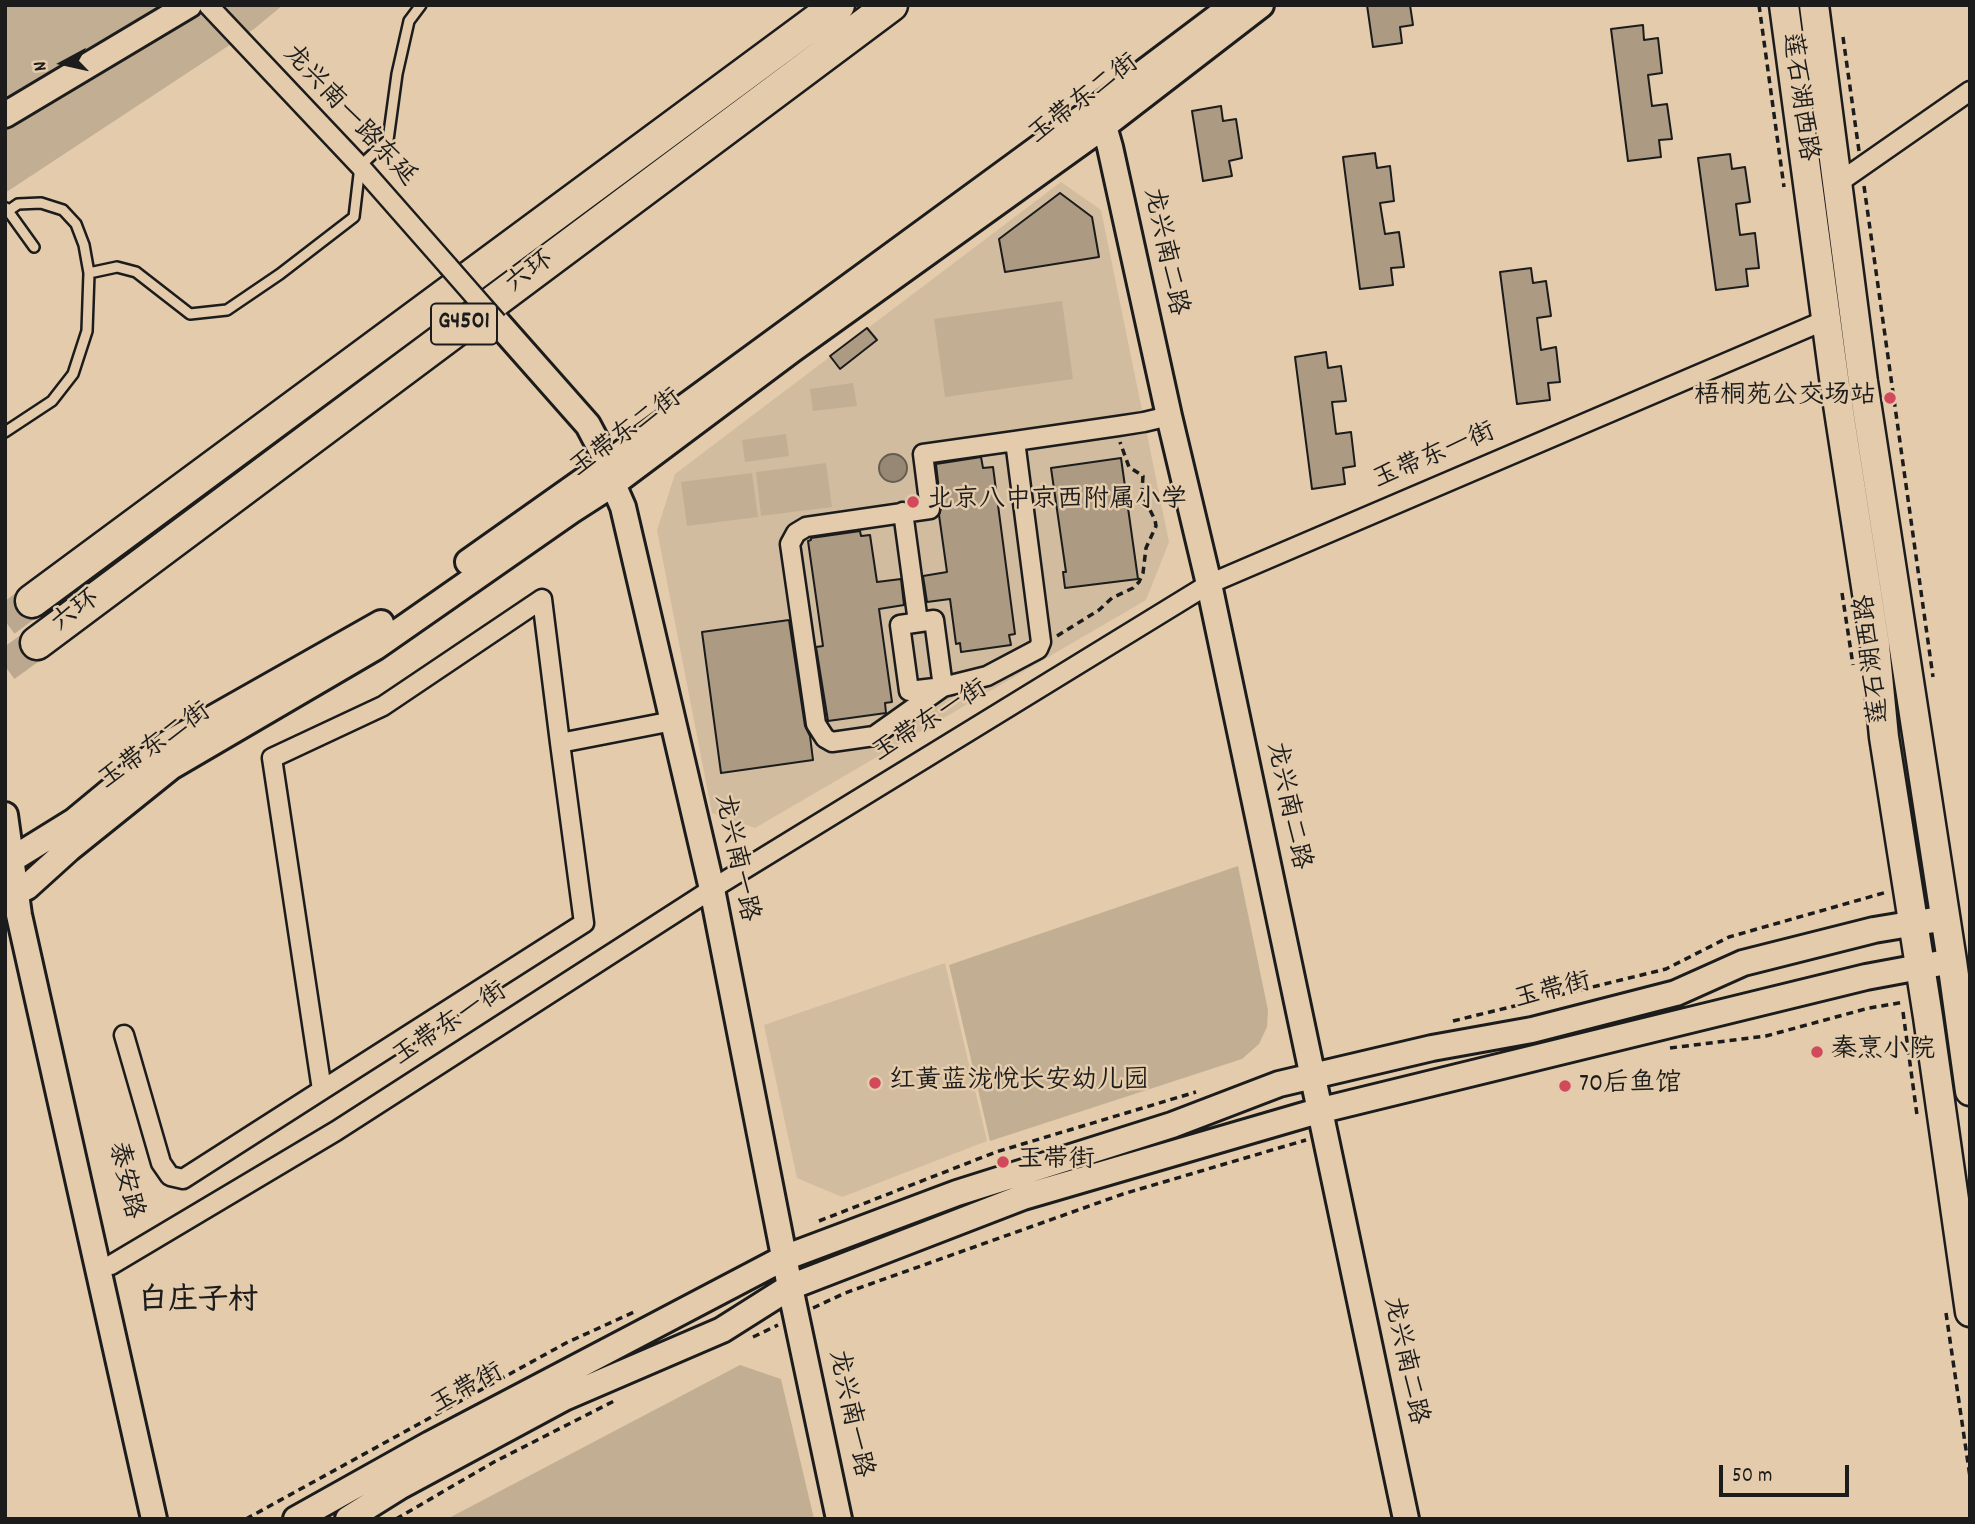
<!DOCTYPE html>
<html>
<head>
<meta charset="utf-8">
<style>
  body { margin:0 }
  #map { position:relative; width:1975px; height:1524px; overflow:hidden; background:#e3cbab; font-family:Dekko,sans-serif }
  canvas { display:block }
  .frame { position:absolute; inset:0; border:7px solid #1c1c1c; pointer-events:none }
  .north { position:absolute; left:28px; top:28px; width:70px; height:70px; -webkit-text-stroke:5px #e3cbab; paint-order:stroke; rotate:262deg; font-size:19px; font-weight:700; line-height:28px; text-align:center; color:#1c1c1c }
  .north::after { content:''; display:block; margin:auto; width:24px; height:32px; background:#1c1c1c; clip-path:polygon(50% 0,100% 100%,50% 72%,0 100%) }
  .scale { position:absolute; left:1719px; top:1465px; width:130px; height:32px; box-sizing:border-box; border:4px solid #1c1c1c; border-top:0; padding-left:9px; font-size:21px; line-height:24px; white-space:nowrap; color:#1c1c1c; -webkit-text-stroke:5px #e3cbab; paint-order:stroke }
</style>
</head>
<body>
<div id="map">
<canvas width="1975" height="1524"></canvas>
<div class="frame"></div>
<div class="north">N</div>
<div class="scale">50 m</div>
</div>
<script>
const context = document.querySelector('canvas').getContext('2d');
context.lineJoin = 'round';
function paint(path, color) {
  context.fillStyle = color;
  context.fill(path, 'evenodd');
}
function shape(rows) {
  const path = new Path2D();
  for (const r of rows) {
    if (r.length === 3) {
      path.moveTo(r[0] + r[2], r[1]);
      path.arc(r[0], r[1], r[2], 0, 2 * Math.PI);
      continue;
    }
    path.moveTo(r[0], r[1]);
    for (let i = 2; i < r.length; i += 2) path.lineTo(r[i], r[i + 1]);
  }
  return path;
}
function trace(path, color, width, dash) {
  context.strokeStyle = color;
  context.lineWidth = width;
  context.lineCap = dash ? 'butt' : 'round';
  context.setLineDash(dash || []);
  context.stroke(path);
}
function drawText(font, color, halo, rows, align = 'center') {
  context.font = font + ' Dekko,"LXGW WenKai TC",sans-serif';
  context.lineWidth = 5;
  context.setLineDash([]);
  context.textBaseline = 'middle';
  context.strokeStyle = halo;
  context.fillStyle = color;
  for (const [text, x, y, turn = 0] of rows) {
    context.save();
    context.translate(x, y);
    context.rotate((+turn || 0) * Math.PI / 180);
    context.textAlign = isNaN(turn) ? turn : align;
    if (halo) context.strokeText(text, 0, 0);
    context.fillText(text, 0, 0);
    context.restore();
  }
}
paint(shape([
  [1061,182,1101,210,1169,542,1146,600,755,828,712,813,657,530,675,474],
  [945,963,987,1141,842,1197,797,1178,764,1025]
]), '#d2bc9f');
paint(shape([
  [5,5,283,5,254,29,5,193],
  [1062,301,1073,379,945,397,934,319],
  [853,383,857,406,813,411,810,389],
  [786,434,789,456,745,462,742,440],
  [826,463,832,507,761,516,756,472],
  [752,473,758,517,687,526,681,482],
  [1238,866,1268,1010,1267,1027,1259,1044,1242,1059,990,1141,949,965],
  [740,1365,781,1379,814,1519,447,1519]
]), '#c2af93');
const water = shape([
  [893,468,14]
]);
paint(water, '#968874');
trace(water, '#655d51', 2);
const building = shape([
  [1367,5,1410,5,1413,25,1400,27,1402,43,1373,47,1367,5],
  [1643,25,1644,40,1658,38,1662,73,1648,75,1652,106,1667,104,1672,139,1659,140,1661,157,1628,161,1611,29,1643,25],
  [1221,106,1223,121,1236,119,1242,158,1229,161,1232,176,1203,181,1192,111,1221,106],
  [1375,153,1377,168,1390,166,1394,201,1380,203,1385,234,1399,232,1404,267,1391,268,1393,285,1360,289,1343,157,1375,153],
  [1730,154,1732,169,1745,167,1750,202,1736,204,1740,235,1755,233,1759,268,1746,269,1748,286,1716,290,1698,158,1730,154],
  [1060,193,1092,217,1099,257,1005,272,999,239,1060,193],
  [1531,268,1533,283,1546,281,1551,316,1537,318,1541,350,1556,347,1560,382,1548,383,1550,400,1517,404,1500,272,1531,268],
  [867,328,877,340,840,369,830,356,867,328],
  [1326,352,1328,368,1341,366,1346,401,1332,402,1336,434,1351,432,1355,466,1343,468,1345,484,1312,489,1295,357,1326,352],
  [981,457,983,468,993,467,1015,634,1009,635,1011,645,961,652,960,643,956,644,950,599,927,602,923,576,947,572,939,515,941,508,936,464,981,457],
  [1121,458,1138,579,1065,588,1063,572,1066,572,1051,468,1121,458],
  [860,531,861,536,870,535,877,582,901,579,904,605,879,609,892,702,885,703,886,713,828,721,816,647,823,646,808,541,811,540,811,538,860,531],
  [789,620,805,726,810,736,813,760,721,773,702,632,789,620]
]);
paint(building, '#ac9a83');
trace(building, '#1c1c1c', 2);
trace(shape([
  [5,621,32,601],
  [5,666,37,643]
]), '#bba88e', 32, [32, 16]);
const lane = shape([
  [6,208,34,247],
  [89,273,117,267,136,272,190,314,227,310,280,274,354,217,360,166,388,140,397,74,409,21,421,5],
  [5,432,52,401,73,374,87,331,89,273,84,245,76,224,63,210,41,203,18,204,8,211]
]);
const street = shape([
  [208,5,360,166,448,266],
  [1838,183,1970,91],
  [1015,441,1041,642,1038,649,987,676,943,687,909,691,900,625,934,620,943,687,874,736,832,742,825,738,816,724,790,544,796,533,806,527,930,509,923,454,1015,441,1118,426,1144,422,1169,416],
  [903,512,918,622],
  [560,743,584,923,322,1090,272,758,383,706,542,599,560,743,673,721],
  [124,1035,161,1163,170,1176,183,1179,322,1090],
  [111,1265,336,1131,712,889,1209,584,1828,319]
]);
const secondary = shape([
  [1097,112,1104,126,1110,147,1169,416,1209,584,1406,1519],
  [5,115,189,5],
  [497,322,588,425,608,463,613,484,623,507,712,889,790,1287,839,1519],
  [468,562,608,463,1052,138,1095,109,1233,5],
  [5,815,19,915,154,1519],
  [11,860,74,821,167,744,381,623],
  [15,893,27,887,69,849,171,767,376,647,571,511,613,484,792,350,1104,126,1261,5],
  [296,1519,430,1444,784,1258,957,1193,1172,1125,1279,1084,1432,1048,1532,1030,1676,993,1743,963,1874,930,1946,918],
  [348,1519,399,1487,564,1398,722,1330,790,1287,1023,1197,1318,1111,1866,977,1952,961]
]);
const primary = shape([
  [1784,5,1835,385,1875,645,1884,737,1928,1017,1970,1312],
  [1814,5,1863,382,1952,961,1970,1091]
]);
const highway = shape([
  [32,601,838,5],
  [37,643,891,5]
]);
trace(lane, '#1c1c1c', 14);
trace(street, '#1c1c1c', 23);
trace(secondary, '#1c1c1c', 30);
trace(primary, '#1c1c1c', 33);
trace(highway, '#1c1c1c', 37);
trace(shape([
  [476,5,495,5],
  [1759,5,1784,187],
  [1843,37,1859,151],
  [1864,186,1933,677],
  [1842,593,1853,665],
  [1057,636,1099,610,1112,598,1133,588,1139,582,1143,573,1146,548,1156,526,1155,520,1145,500,1142,491,1143,476,1129,467,1120,442],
  [1903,1012,1917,1115],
  [1453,1021,1666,969,1729,937,1887,892],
  [1670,1048,1766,1036,1869,1008,1905,1002],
  [819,1221,996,1152,1196,1092],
  [813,1308,845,1293,1123,1194,1306,1140],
  [1946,1313,1970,1477],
  [753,1337,778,1325],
  [246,1519,566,1343,634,1312],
  [396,1519,494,1462,616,1400]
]), '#1c1c1c', 3.5, [7, 5]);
trace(lane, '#e3cbab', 9);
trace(street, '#e3cbab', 18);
trace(secondary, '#e3cbab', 24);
trace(primary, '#e3cbab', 28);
trace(highway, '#e3cbab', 32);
const streetBridge = shape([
  [448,266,497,322]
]);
trace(streetBridge, '#1c1c1c', 23, []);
trace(streetBridge, '#e3cbab', 18);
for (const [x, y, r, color] of [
  [1890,398,7,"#d1495b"],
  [913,502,7,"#d1495b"],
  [1817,1052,7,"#d1495b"],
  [875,1083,7,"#d1495b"],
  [1565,1086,7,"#d1495b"],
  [1003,1162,7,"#d1495b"]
]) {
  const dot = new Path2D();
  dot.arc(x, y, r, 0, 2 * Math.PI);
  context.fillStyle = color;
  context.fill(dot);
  trace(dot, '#e3cbab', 2.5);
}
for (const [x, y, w] of [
  [464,324,66]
]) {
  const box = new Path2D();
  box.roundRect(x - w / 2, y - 20.5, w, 41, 5);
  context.fillStyle = '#e3cbab';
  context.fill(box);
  trace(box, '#1c1c1c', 2);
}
drawText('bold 24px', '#1c1c1c', null, [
  ["G4501",464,324]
]);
drawText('26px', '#1c1c1c', '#e3cbab', [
  ["莲石湖西路",1797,97,82],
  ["玉带东二街",1085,101,-37],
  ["龙兴南一路东延",348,117,47],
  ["龙兴南二路",1163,252,78],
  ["六环",531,274,-37],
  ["玉带东二街",627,435,-36],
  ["玉带东一街",1435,458,-23],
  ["六环",77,613,-37],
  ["莲石湖西路",1875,659,-97],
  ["玉带东一街",931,723,-32],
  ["玉带东二街",156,748,-35],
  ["龙兴南二路",1286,806,78],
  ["龙兴南一路",734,858,78],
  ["玉带街",1553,993,-14],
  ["玉带东一街",451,1026,-33],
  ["泰安路",123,1181,77],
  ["龙兴南二路",1403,1361,78],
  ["玉带街",468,1391,-28],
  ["龙兴南一路",848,1414,78]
]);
drawText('26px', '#1c1c1c', '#e3cbab', [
  ["梧桐苑公交场站",1876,398,"right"],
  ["北京八中京西附属小学",927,502],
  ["秦烹小院",1831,1052],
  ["红黄蓝泷悦长安幼儿园",889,1083],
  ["70后鱼馆",1579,1086],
  ["玉带街",1017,1162]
], 'left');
drawText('bold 30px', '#1c1c1c', '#e3cbab', [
  ["白庄子村",198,1304]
]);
</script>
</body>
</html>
